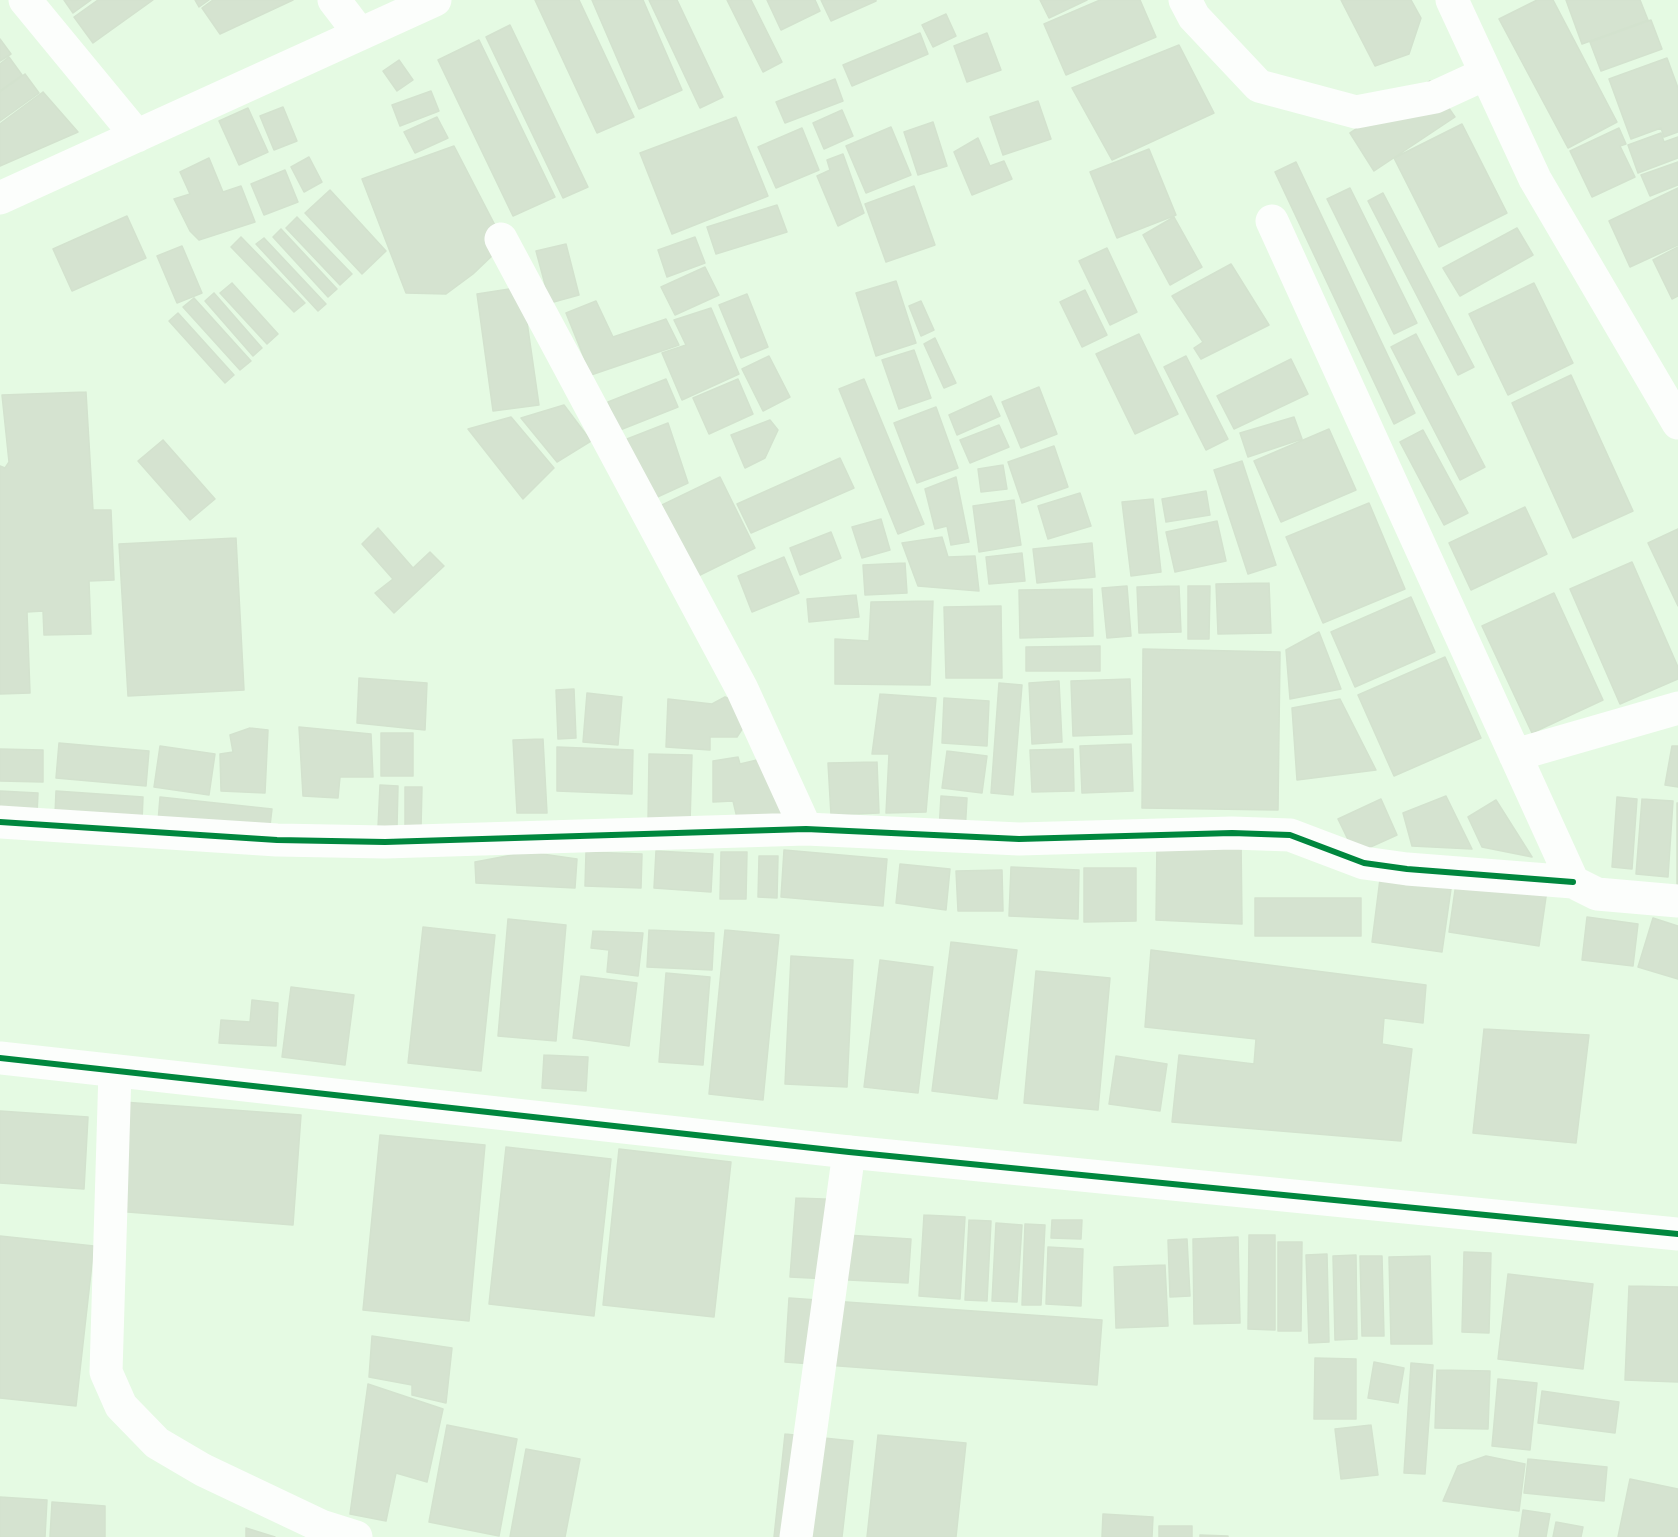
<!DOCTYPE html>
<html>
<head>
<meta charset="utf-8">
<style>
  body { margin:0 }
  canvas { display:block; background:#edf9ec }
</style>
</head>
<body>
<canvas width="1678" height="1537"></canvas>
<script>
const context = document.querySelector('canvas').getContext('2d');
context.lineJoin = 'round';
function paint(path, color) {
  context.fillStyle = color;
  context.fill(path, 'evenodd');
}
function shape(rows) {
  const path = new Path2D();
  for (const r of rows) {
    path.moveTo(r[0], r[1]);
    for (let i = 2; i < r.length; i += 2) path.lineTo(r[i], r[i + 1]);
  }
  return path;
}
function trace(path, color, width, dash) {
  context.strokeStyle = color;
  context.lineWidth = width;
  context.lineCap = dash ? 'butt' : 'round';
  context.setLineDash(dash || []);
  context.stroke(path);
}
paint(shape([
  [0,0,1678,0,1678,1537,0,1537]
]), '#e5fae3');
const building = shape([
  [64,0,91,0,73,13,64,0],
  [98,0,153,0,93,43,74,17,98,0],
  [195,0,209,0,199,7,195,0],
  [213,0,293,0,220,34,202,8,213,0],
  [535,0,579,0,634,117,597,133,535,0],
  [592,0,643,0,682,90,639,109,592,0],
  [649,0,677,0,723,97,700,108,649,0],
  [727,0,751,0,782,62,763,72,727,0],
  [767,0,815,0,820,11,781,30,767,0],
  [821,0,876,0,876,1,831,21,821,0],
  [1040,0,1087,0,1049,18,1040,0],
  [1100,0,1140,0,1156,37,1066,75,1044,24,1100,0],
  [1341,0,1411,0,1421,18,1409,54,1375,66,1341,0],
  [1537,0,1553,0,1617,122,1568,148,1499,19,1537,0],
  [1566,0,1640,0,1648,20,1582,44,1566,0],
  [946,14,956,36,933,47,922,25,946,14],
  [1651,20,1662,49,1601,71,1590,42,1651,20],
  [510,25,588,187,563,198,486,37,510,25],
  [920,33,928,54,852,86,843,65,920,33],
  [987,33,1001,70,967,82,954,46,987,33],
  [0,39,11,54,0,61,0,39],
  [479,40,555,197,513,216,438,60,479,40],
  [1179,45,1214,113,1112,160,1072,88,1179,45],
  [9,57,22,75,0,91,0,64,9,57],
  [1667,58,1678,88,1678,132,1664,137,1661,128,1631,139,1609,79,1667,58],
  [399,60,413,80,397,91,383,71,399,60],
  [25,74,39,93,0,121,0,92,25,74],
  [835,79,843,101,785,123,776,102,835,79],
  [1430,81,1455,117,1374,171,1350,133,1430,81],
  [431,91,439,111,400,126,392,105,431,91],
  [43,92,78,132,0,166,0,124,43,92],
  [1038,101,1051,139,1003,155,990,117,1038,101],
  [283,107,297,141,274,150,260,116,283,107],
  [248,108,268,152,239,165,219,121,248,108],
  [842,110,853,136,824,149,813,123,842,110],
  [437,117,448,138,415,153,404,132,437,117],
  [736,117,768,196,672,234,640,153,736,117],
  [933,122,947,166,918,175,904,132,933,122],
  [1462,124,1507,213,1439,247,1394,158,1462,124],
  [891,127,911,175,866,193,846,146,891,127],
  [802,128,819,170,776,188,758,147,802,128],
  [1619,128,1626,144,1620,146,1635,177,1592,197,1570,151,1619,128],
  [1661,133,1664,142,1678,137,1678,158,1638,173,1628,145,1661,133],
  [978,138,990,166,1004,161,1012,179,972,195,954,152,978,138],
  [454,146,498,231,496,252,473,274,446,294,406,293,362,179,454,146],
  [1149,149,1176,215,1117,238,1090,172,1149,149],
  [843,154,864,213,838,226,817,176,830,170,827,160,843,154],
  [309,157,322,182,304,192,291,167,309,157],
  [209,158,223,192,241,186,255,222,199,240,190,231,174,199,190,194,180,172,209,158],
  [1296,162,1415,413,1394,424,1275,172,1296,162],
  [1678,162,1678,185,1650,196,1641,175,1678,162],
  [285,170,298,202,264,215,251,184,285,170],
  [914,186,935,245,886,262,865,204,914,186],
  [1350,188,1417,323,1394,334,1327,199,1350,188],
  [1678,188,1678,245,1630,267,1609,221,1678,188],
  [330,190,386,251,362,274,305,213,330,190],
  [1383,193,1474,367,1458,375,1368,201,1383,193],
  [777,205,787,232,716,254,707,227,777,205],
  [127,216,146,258,72,291,53,249,127,216],
  [297,217,352,274,340,285,286,228,297,217],
  [1174,217,1202,267,1170,285,1143,235,1174,217],
  [1517,228,1533,255,1460,296,1443,268,1517,228],
  [281,229,337,289,328,297,273,237,281,229],
  [241,237,305,303,294,312,231,247,241,237],
  [695,237,705,263,667,277,658,250,695,237],
  [264,238,326,304,318,311,256,244,264,238],
  [566,244,579,295,550,303,536,251,566,244],
  [182,246,202,293,177,303,157,256,182,246],
  [1678,247,1678,296,1672,299,1653,260,1678,247],
  [1107,248,1137,312,1110,325,1079,261,1107,248],
  [1231,264,1269,325,1201,359,1194,348,1203,342,1172,296,1231,264],
  [705,267,719,295,675,315,661,287,705,267],
  [896,281,916,343,876,356,856,293,896,281],
  [232,283,278,334,267,344,220,293,232,283],
  [1534,283,1573,363,1508,395,1469,314,1534,283],
  [522,287,539,405,493,411,477,294,522,287],
  [1085,290,1107,335,1082,347,1060,302,1085,290],
  [214,293,262,348,253,356,205,301,214,293],
  [747,294,768,347,741,358,719,305,747,294],
  [194,298,251,361,240,370,183,307,194,298],
  [596,301,613,337,666,319,679,345,591,375,566,313,596,301],
  [921,301,934,330,921,336,909,306,921,301],
  [711,308,739,374,682,400,662,353,686,345,674,320,711,308],
  [178,313,234,375,225,383,169,321,178,313],
  [1139,334,1178,414,1135,434,1096,354,1139,334],
  [1416,334,1485,467,1460,480,1391,347,1416,334],
  [935,338,956,383,944,388,924,344,935,338],
  [914,350,931,398,899,409,882,360,914,350],
  [769,356,790,397,763,411,742,369,769,356],
  [1186,356,1228,439,1206,450,1164,367,1186,356],
  [1291,359,1308,394,1234,429,1217,396,1291,359],
  [1571,375,1633,511,1573,538,1512,403,1571,375],
  [666,379,678,407,620,430,608,402,666,379],
  [738,379,753,414,709,434,693,398,738,379],
  [864,379,924,524,898,534,839,389,864,379],
  [1039,387,1057,434,1021,448,1002,402,1039,387],
  [86,392,93,510,111,510,114,580,89,581,91,634,44,635,43,611,27,612,30,693,0,694,0,466,5,468,9,462,2,395,86,392],
  [991,396,1000,416,957,435,949,415,991,396],
  [564,405,591,441,557,462,521,418,564,405],
  [936,407,958,468,917,483,894,423,936,407],
  [511,417,554,468,523,499,468,429,511,417],
  [1294,417,1302,439,1248,457,1240,433,1294,417],
  [770,420,778,430,765,458,745,468,731,435,770,420],
  [668,423,688,483,653,499,627,439,668,423],
  [999,425,1009,447,970,463,960,440,999,425],
  [1329,429,1356,490,1281,522,1254,461,1329,429],
  [1423,430,1468,513,1444,525,1400,442,1423,430],
  [163,440,215,499,190,520,138,461,163,440],
  [1054,446,1068,487,1022,503,1008,462,1054,446],
  [840,458,854,488,751,533,737,504,840,458],
  [1242,461,1276,565,1248,574,1214,470,1242,461],
  [1003,465,1007,489,981,492,978,469,1003,465],
  [720,477,755,548,696,577,662,505,720,477],
  [956,477,969,542,951,545,947,526,935,529,925,489,956,477],
  [1206,491,1210,515,1166,522,1162,499,1206,491],
  [1080,493,1091,526,1048,539,1038,506,1080,493],
  [1153,499,1161,572,1131,576,1122,502,1153,499],
  [1014,500,1021,545,979,552,973,506,1014,500],
  [1369,503,1405,589,1323,623,1286,537,1369,503],
  [1525,507,1547,554,1471,590,1449,543,1525,507],
  [881,519,890,550,862,558,852,527,881,519],
  [1217,521,1226,561,1175,572,1166,532,1217,521],
  [378,528,413,568,430,552,444,566,394,613,375,593,393,579,362,544,378,528],
  [1678,529,1678,606,1648,543,1678,529],
  [831,532,841,558,800,575,790,548,831,532],
  [942,537,948,557,975,556,979,591,918,586,902,543,942,537],
  [236,538,244,690,128,696,119,544,236,538],
  [1092,543,1095,577,1037,583,1033,549,1092,543],
  [1022,553,1025,581,989,584,986,557,1022,553],
  [784,557,799,593,752,612,738,576,784,557],
  [1632,562,1678,667,1678,679,1620,704,1570,589,1632,562],
  [905,563,907,593,865,595,863,565,905,563],
  [1269,583,1271,633,1218,634,1216,584,1269,583],
  [1127,586,1131,636,1107,638,1102,588,1127,586],
  [1179,586,1181,632,1139,633,1137,587,1179,586],
  [1188,586,1210,586,1209,639,1188,639,1188,586],
  [1092,589,1093,636,1020,638,1019,590,1092,589],
  [1554,593,1603,700,1532,733,1482,626,1554,593],
  [856,595,859,617,809,622,807,599,856,595],
  [1411,597,1435,652,1355,687,1331,632,1411,597],
  [933,601,930,685,835,684,835,639,869,641,871,602,933,601],
  [1001,606,1002,678,946,678,944,607,1001,606],
  [1319,632,1341,689,1290,699,1286,650,1319,632],
  [1100,646,1100,671,1026,671,1026,647,1100,646],
  [1143,649,1280,652,1278,810,1142,808,1143,649],
  [1445,657,1481,738,1394,776,1358,695,1445,657],
  [359,678,427,683,425,730,357,723,359,678],
  [1130,679,1132,734,1073,736,1071,681,1130,679],
  [1059,681,1062,742,1032,744,1029,683,1059,681],
  [999,683,1022,685,1013,795,991,793,999,683],
  [574,689,576,738,558,739,556,690,574,689],
  [587,693,622,697,618,745,583,742,587,693],
  [880,694,936,698,926,812,886,813,889,754,872,754,880,694],
  [725,697,738,702,746,723,737,737,710,737,710,750,666,747,668,699,712,704,725,697],
  [944,698,989,701,987,746,942,743,944,698],
  [1340,699,1376,770,1297,780,1292,708,1340,699],
  [299,727,371,734,373,777,340,777,338,798,303,796,299,727],
  [250,728,268,730,265,793,221,791,220,754,233,752,230,735,250,728],
  [381,733,413,733,413,776,381,776,381,733],
  [543,739,547,813,517,813,513,740,543,739],
  [59,743,149,751,146,786,56,778,59,743],
  [1131,744,1133,791,1082,793,1080,746,1131,744],
  [160,746,215,754,209,795,154,787,160,746],
  [1672,746,1678,746,1678,787,1665,785,1672,746],
  [557,747,633,750,632,794,557,791,557,747],
  [0,749,43,750,43,782,0,781,0,749],
  [1073,749,1074,791,1032,792,1030,750,1073,749],
  [947,751,987,756,982,793,942,788,947,751],
  [649,754,692,755,690,823,648,822,649,754],
  [738,757,740,764,757,760,787,813,738,822,733,801,713,802,713,761,738,757],
  [877,762,879,813,831,815,828,763,877,762],
  [380,785,398,786,397,827,378,827,380,785],
  [405,787,422,787,421,828,405,828,405,787],
  [0,791,38,793,37,814,0,812,0,791],
  [56,791,143,797,142,821,55,815,56,791],
  [941,796,967,798,965,833,939,831,941,796],
  [1446,796,1472,849,1412,846,1403,813,1446,796],
  [160,797,272,809,269,834,158,822,160,797],
  [1617,797,1637,799,1632,869,1612,867,1617,797],
  [1381,799,1397,835,1355,854,1338,819,1381,799],
  [1642,799,1673,801,1668,877,1636,874,1642,799],
  [1496,800,1532,857,1482,847,1468,817,1496,800],
  [1677,803,1678,803,1678,884,1677,884,1677,803],
  [1241,838,1242,924,1156,920,1157,839,1241,838],
  [784,850,887,859,883,906,781,897,784,850],
  [656,851,713,854,711,892,654,888,656,851],
  [528,852,577,859,575,888,476,883,475,862,528,852],
  [586,852,642,854,641,888,585,886,586,852],
  [721,852,747,852,746,899,720,899,721,852],
  [759,856,778,856,777,898,758,897,759,856],
  [900,864,950,869,946,910,896,903,900,864],
  [1011,867,1079,870,1078,919,1009,916,1011,867],
  [1084,868,1136,868,1136,921,1084,922,1084,868],
  [1002,870,1003,911,958,911,956,871,1002,870],
  [1457,876,1547,890,1539,946,1449,932,1457,876],
  [1380,879,1451,889,1442,952,1372,942,1380,879],
  [1255,898,1361,898,1361,936,1255,936,1255,898],
  [1587,917,1638,924,1633,966,1582,960,1587,917],
  [1653,918,1678,926,1678,979,1638,967,1653,918],
  [508,919,566,925,556,1041,498,1036,508,919],
  [423,927,495,935,481,1071,408,1063,423,927],
  [649,930,714,933,712,970,647,967,649,930],
  [725,930,779,935,763,1100,709,1094,725,930],
  [593,931,643,933,638,976,607,972,609,950,591,948,593,931],
  [951,942,1017,950,997,1099,932,1091,951,942],
  [1151,950,1426,985,1423,1023,1384,1018,1382,1044,1412,1049,1401,1141,1172,1122,1179,1055,1254,1064,1256,1039,1145,1027,1151,950],
  [791,956,853,960,847,1087,785,1084,791,956],
  [880,960,933,967,918,1093,864,1087,880,960],
  [1036,971,1110,978,1098,1110,1024,1103,1036,971],
  [666,973,710,977,703,1065,659,1062,666,973],
  [581,976,637,983,629,1046,573,1038,581,976],
  [291,987,354,995,345,1065,282,1057,291,987],
  [252,1000,278,1003,276,1046,219,1043,221,1020,250,1022,252,1000],
  [1484,1029,1589,1035,1576,1143,1473,1133,1484,1029],
  [544,1055,588,1057,586,1091,542,1088,544,1055],
  [1116,1056,1167,1064,1160,1111,1109,1104,1116,1056],
  [123,1102,301,1115,293,1225,115,1211,123,1102],
  [0,1111,88,1117,84,1189,0,1183,0,1111],
  [380,1135,485,1145,469,1321,363,1310,380,1135],
  [506,1147,611,1159,594,1316,489,1304,506,1147],
  [619,1149,731,1162,714,1317,603,1305,619,1149],
  [796,1198,851,1200,846,1235,911,1239,908,1283,790,1277,796,1198],
  [924,1215,965,1217,960,1299,919,1296,924,1215],
  [969,1220,991,1221,987,1301,965,1300,969,1220],
  [1052,1220,1082,1220,1081,1239,1051,1238,1052,1220],
  [996,1223,1022,1225,1017,1302,992,1301,996,1223],
  [1025,1224,1045,1225,1041,1305,1022,1305,1025,1224],
  [1249,1235,1275,1235,1275,1330,1248,1329,1249,1235],
  [0,1236,94,1246,76,1406,0,1398,0,1236],
  [1238,1237,1240,1323,1194,1324,1193,1239,1238,1237],
  [1187,1239,1190,1296,1170,1297,1168,1240,1187,1239],
  [1278,1242,1302,1242,1301,1331,1278,1331,1278,1242],
  [1048,1247,1083,1249,1081,1306,1046,1304,1048,1247],
  [1464,1252,1491,1253,1489,1333,1462,1332,1464,1252],
  [1327,1254,1329,1342,1309,1343,1306,1255,1327,1254],
  [1356,1255,1357,1339,1335,1340,1333,1256,1356,1255],
  [1360,1256,1382,1256,1384,1336,1362,1336,1360,1256],
  [1430,1256,1432,1344,1391,1344,1389,1257,1430,1256],
  [1165,1265,1168,1326,1116,1328,1114,1267,1165,1265],
  [1508,1274,1593,1284,1583,1369,1498,1359,1508,1274],
  [1629,1286,1678,1287,1678,1382,1625,1380,1629,1286],
  [789,1298,1102,1320,1097,1385,785,1362,789,1298],
  [372,1336,452,1348,446,1403,412,1395,412,1385,369,1377,372,1336],
  [1315,1358,1356,1359,1356,1419,1314,1419,1315,1358],
  [1374,1362,1404,1368,1398,1403,1368,1398,1374,1362],
  [1411,1363,1433,1365,1425,1474,1404,1473,1411,1363],
  [1437,1370,1490,1371,1488,1429,1435,1428,1437,1370],
  [1498,1379,1537,1383,1530,1450,1492,1446,1498,1379],
  [368,1384,443,1409,427,1482,396,1473,386,1521,350,1514,368,1384],
  [1542,1391,1619,1402,1615,1433,1538,1423,1542,1391],
  [447,1425,517,1439,499,1536,429,1522,447,1425],
  [1371,1425,1378,1475,1341,1479,1335,1429,1371,1425],
  [785,1434,853,1441,842,1537,774,1537,785,1434],
  [878,1435,966,1443,956,1537,867,1537,878,1435],
  [526,1449,580,1459,565,1537,510,1537,526,1449],
  [1486,1456,1525,1464,1519,1511,1443,1501,1458,1466,1486,1456],
  [1528,1459,1607,1467,1604,1501,1524,1493,1528,1459],
  [1630,1479,1678,1489,1678,1537,1618,1537,1630,1479],
  [0,1497,47,1500,45,1537,0,1537,0,1497],
  [52,1502,105,1506,105,1537,50,1537,52,1502],
  [1523,1510,1550,1514,1546,1537,1519,1537,1523,1510],
  [1103,1514,1153,1517,1152,1537,1102,1537,1103,1514],
  [1556,1522,1583,1527,1581,1537,1553,1537,1556,1522],
  [1159,1526,1192,1526,1192,1537,1159,1537,1159,1526],
  [246,1528,275,1537,246,1537,246,1528],
  [1200,1535,1228,1536,1228,1537,1200,1537,1200,1535]
]);
paint(building, '#d5e3d0');
trace(building, '#d3e2ce', 1.5);
trace(shape([
  [25,0,137,136],
  [334,0,360,34],
  [1185,0,1194,17,1259,86,1356,112,1435,97,1485,74],
  [1452,0,1535,179,1678,423],
  [0,198,435,0],
  [1272,221,1573,882,1597,894,1678,901],
  [501,239,742,689,806,829],
  [1515,755,1678,708],
  [0,822,277,840,385,842,806,829,1019,839,1232,833,1290,835,1364,863,1407,869,1573,882],
  [115,1071,106,1372,121,1406,157,1443,203,1470,321,1526,356,1537],
  [796,1537,849,1152]
]), '#fcfefc', 33);
trace(shape([
  [0,1058,849,1152,1678,1234]
]), '#fcfefc', 33);
trace(shape([
  [0,822,277,840,385,842,806,829,1019,839,1232,833,1290,835,1364,863,1407,869,1573,882],
  [0,1058,849,1152,1678,1234]
]), '#00873e', 6);
</script>
</body>
</html>
